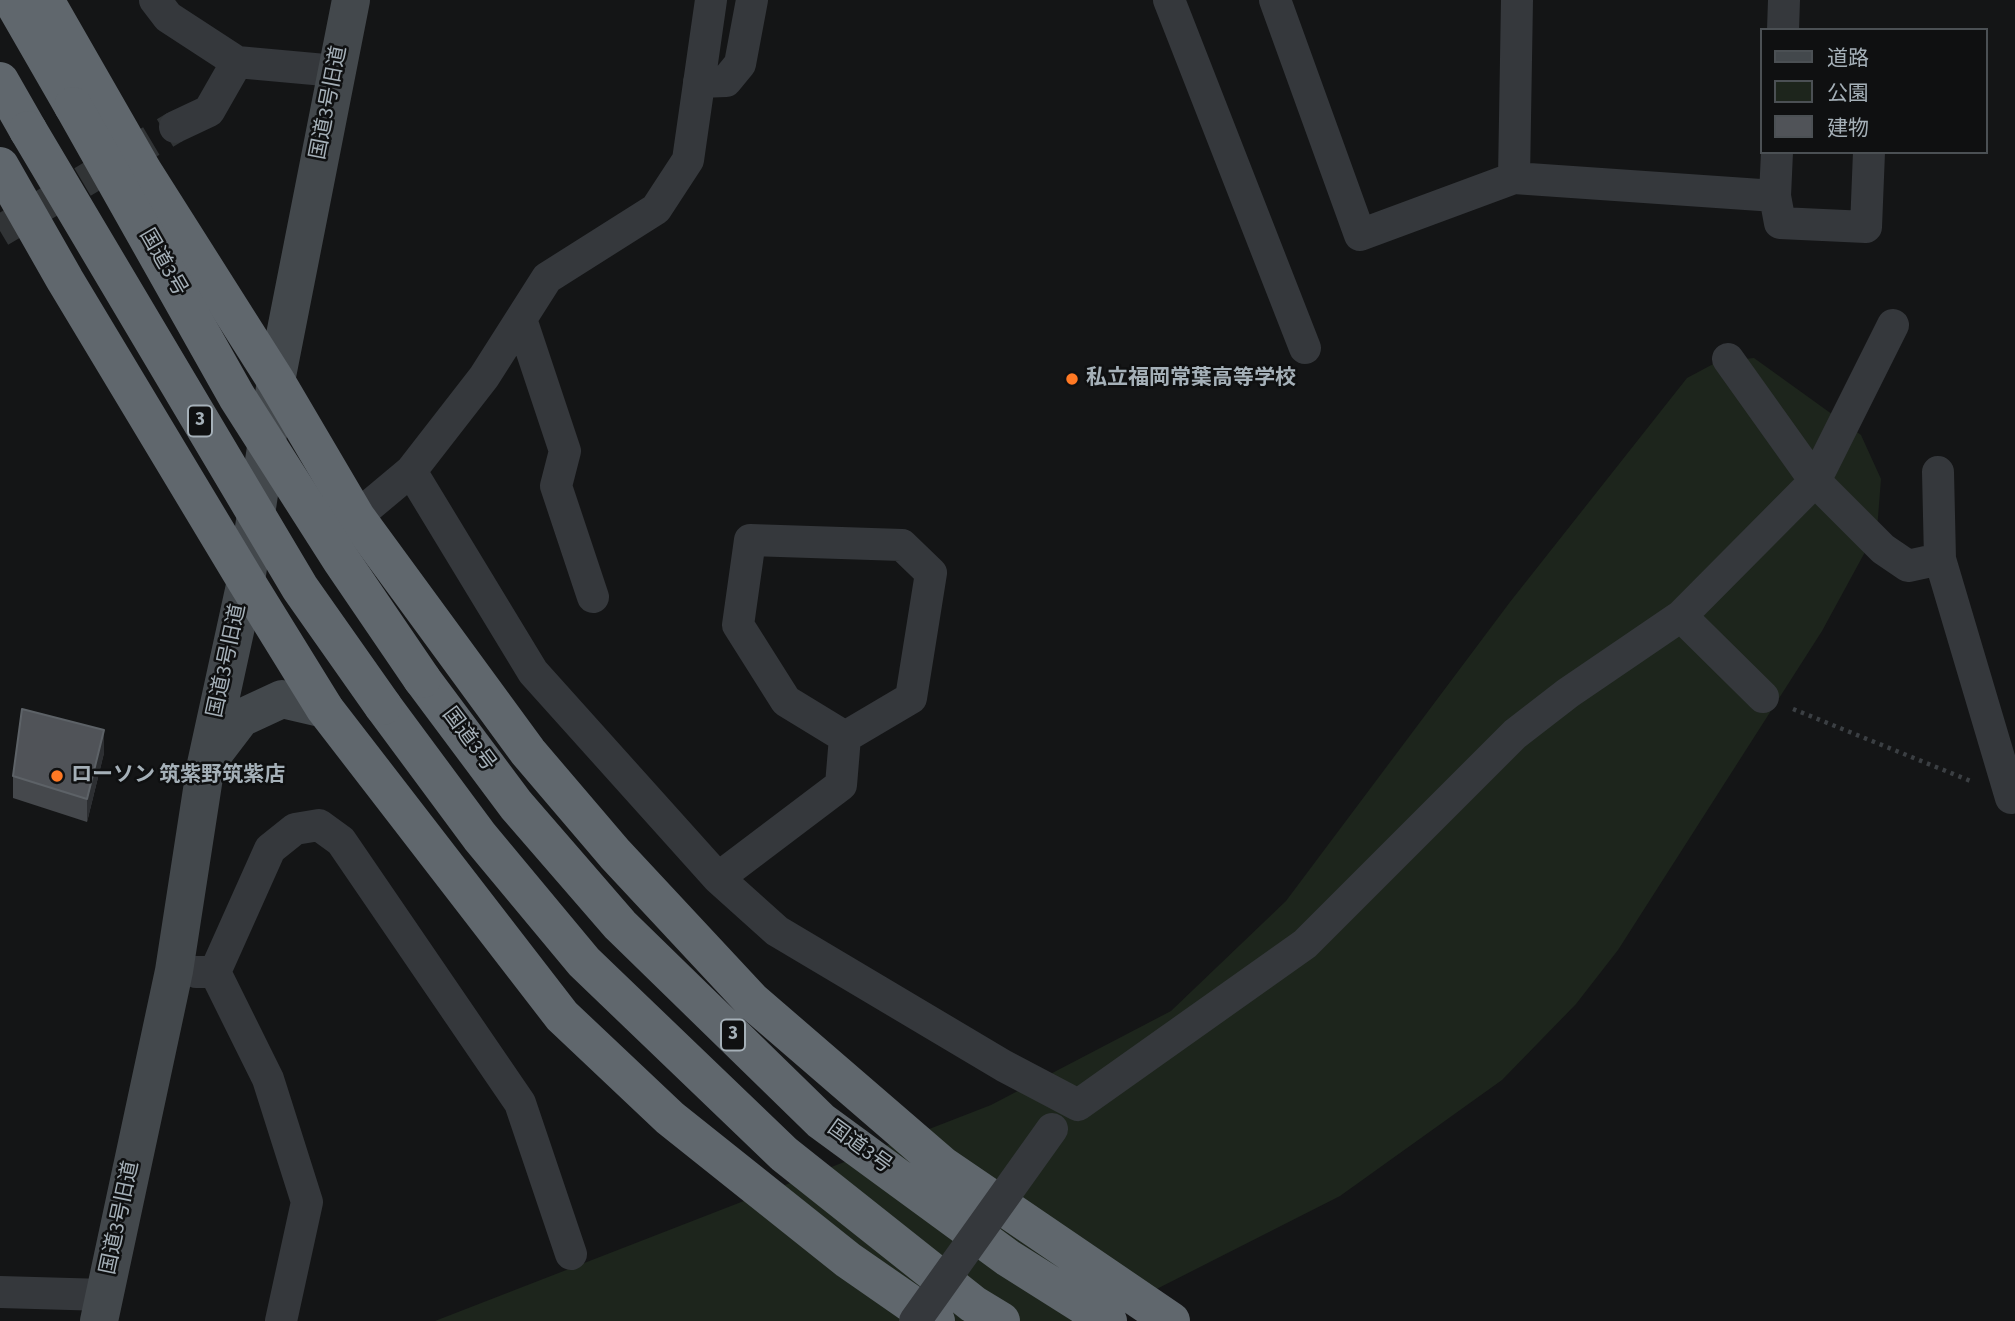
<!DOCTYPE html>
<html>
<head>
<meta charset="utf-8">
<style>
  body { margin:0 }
  #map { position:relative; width:2015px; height:1321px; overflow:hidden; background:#141516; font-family:"Source Sans 3","Noto Sans JP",sans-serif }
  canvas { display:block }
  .legend { position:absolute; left:1760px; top:28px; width:228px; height:126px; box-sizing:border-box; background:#0f1011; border:2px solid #4b5054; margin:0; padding:9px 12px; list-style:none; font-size:21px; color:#a5b0b8 }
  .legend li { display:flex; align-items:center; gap:14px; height:35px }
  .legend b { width:35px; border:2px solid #4b5054 }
</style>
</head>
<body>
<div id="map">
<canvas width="2015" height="1321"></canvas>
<ul class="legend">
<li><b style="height:9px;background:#43484c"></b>道路</li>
<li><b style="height:19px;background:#1d251c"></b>公園</li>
<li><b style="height:19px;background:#505358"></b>建物</li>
</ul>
</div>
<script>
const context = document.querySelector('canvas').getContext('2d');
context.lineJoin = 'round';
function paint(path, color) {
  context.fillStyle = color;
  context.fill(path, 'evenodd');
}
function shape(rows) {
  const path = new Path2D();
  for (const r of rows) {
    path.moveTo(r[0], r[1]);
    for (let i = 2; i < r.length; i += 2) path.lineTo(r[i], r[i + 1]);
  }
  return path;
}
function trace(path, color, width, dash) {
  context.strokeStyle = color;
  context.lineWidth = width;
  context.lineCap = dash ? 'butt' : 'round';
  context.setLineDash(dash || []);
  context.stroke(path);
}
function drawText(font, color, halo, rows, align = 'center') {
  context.font = font + ' "Source Sans 3","Noto Sans JP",sans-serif';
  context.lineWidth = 5;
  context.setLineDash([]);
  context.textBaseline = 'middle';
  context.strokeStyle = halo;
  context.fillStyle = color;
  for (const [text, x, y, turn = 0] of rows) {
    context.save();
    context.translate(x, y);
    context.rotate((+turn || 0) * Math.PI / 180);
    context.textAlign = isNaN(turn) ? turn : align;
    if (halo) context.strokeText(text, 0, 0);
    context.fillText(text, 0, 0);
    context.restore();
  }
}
paint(shape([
  [1754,358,1861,435,1881,479,1877,530,1822,631,1618,950,1576,1004,1502,1080,1340,1196,1129,1303,1089,1321,435,1321,991,1105,1171,1011,1286,901,1510,602,1687,378,1717,362]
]), '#1d251c');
trace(shape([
  [0,231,175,127]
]), '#313436', 32, [32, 16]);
trace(shape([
  [1793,709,1973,782]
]), '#3b3f43', 4.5, [3.5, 5]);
trace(shape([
  [155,0,168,17,237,62,336,71],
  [1169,0,1305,348],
  [1275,0,1360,235,1514,178,1775,196,1777,152],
  [1783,30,1784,0],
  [699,82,726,81,740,64,752,0],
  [175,127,209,111,237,62],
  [1514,178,1517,0],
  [1775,196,1780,223,1866,227,1869,152],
  [521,319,565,451,556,486,593,597],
  [1893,325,1815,481,1883,549,1908,566,1940,559,1938,472],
  [411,471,533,672,718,878,841,785,845,737,786,701,738,625,750,540,902,545,931,573,911,698,845,737],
  [356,517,411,471,484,377,547,278,656,209,688,160,711,0],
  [1940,559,2011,798],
  [1681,616,1815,481,1728,359],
  [718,878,777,931,1004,1066,1078,1105,1305,944,1515,734,1568,693,1681,616,1763,697],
  [196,972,215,972,268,1079,307,1202,281,1321],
  [215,972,270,849,295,829,319,825,341,841,520,1103,571,1254],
  [0,1292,105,1295]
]), '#35383c', 32);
trace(shape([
  [212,756,241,718,282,699,325,709],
  [99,1321,174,971,206,764,246,581,276,381,351,0]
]), '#43484c', 38);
trace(shape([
  [12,0,73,106],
  [45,0,143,171,276,381,356,517,528,752,615,854,752,1001,942,1165,1171,1321],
  [0,81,28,130],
  [0,166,65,280,246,581,325,709,562,1016,670,1118,848,1260,936,1321],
  [422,679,516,805,620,925,821,1121,1008,1258,1108,1321],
  [383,706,480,837,584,962,784,1154,973,1304,1001,1321]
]), '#60676d', 38);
trace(shape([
  [915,1321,1052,1129]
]), '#35383c', 32);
trace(shape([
  [73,106,237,397,341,560,422,679],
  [28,130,300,588,383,706]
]), '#60676d', 38);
paint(shape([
  [104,753,87,822,13,798,13,776]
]), '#45484c');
paint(shape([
  [104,730,104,753,87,822,87,799]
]), '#2d2f32');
const building = shape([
  [22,709,104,730,87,799,13,776,22,709]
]);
paint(building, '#505358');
trace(building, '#5d6267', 2);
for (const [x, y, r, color] of [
  [1072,379,7,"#ff7924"],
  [57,776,7,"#ff7924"]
]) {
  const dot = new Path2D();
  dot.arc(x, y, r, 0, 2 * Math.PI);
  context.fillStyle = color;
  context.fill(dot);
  trace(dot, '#0f1011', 2.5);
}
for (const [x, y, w] of [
  [200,421,24],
  [733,1035,24]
]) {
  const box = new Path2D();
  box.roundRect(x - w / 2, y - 15.5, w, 31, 5);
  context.fillStyle = '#0f1011';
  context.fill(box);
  trace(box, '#a5b0b8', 2);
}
drawText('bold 19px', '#a5b0b8', null, [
  ["3",200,421],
  ["3",733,1035]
]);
drawText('21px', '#a5b0b8', '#0f1011', [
  ["国道3号旧道",330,103,-79],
  ["国道3号",162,263,60],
  ["国道3号旧道",228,661,-78],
  ["国道3号",468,740,53],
  ["国道3号",859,1148,36],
  ["国道3号旧道",121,1218,-78]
]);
drawText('bold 21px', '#a5b0b8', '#0f1011', [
  ["私立福岡常葉高等学校",1086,379],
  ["ローソン 筑紫野筑紫店",71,776]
], 'left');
</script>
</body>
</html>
